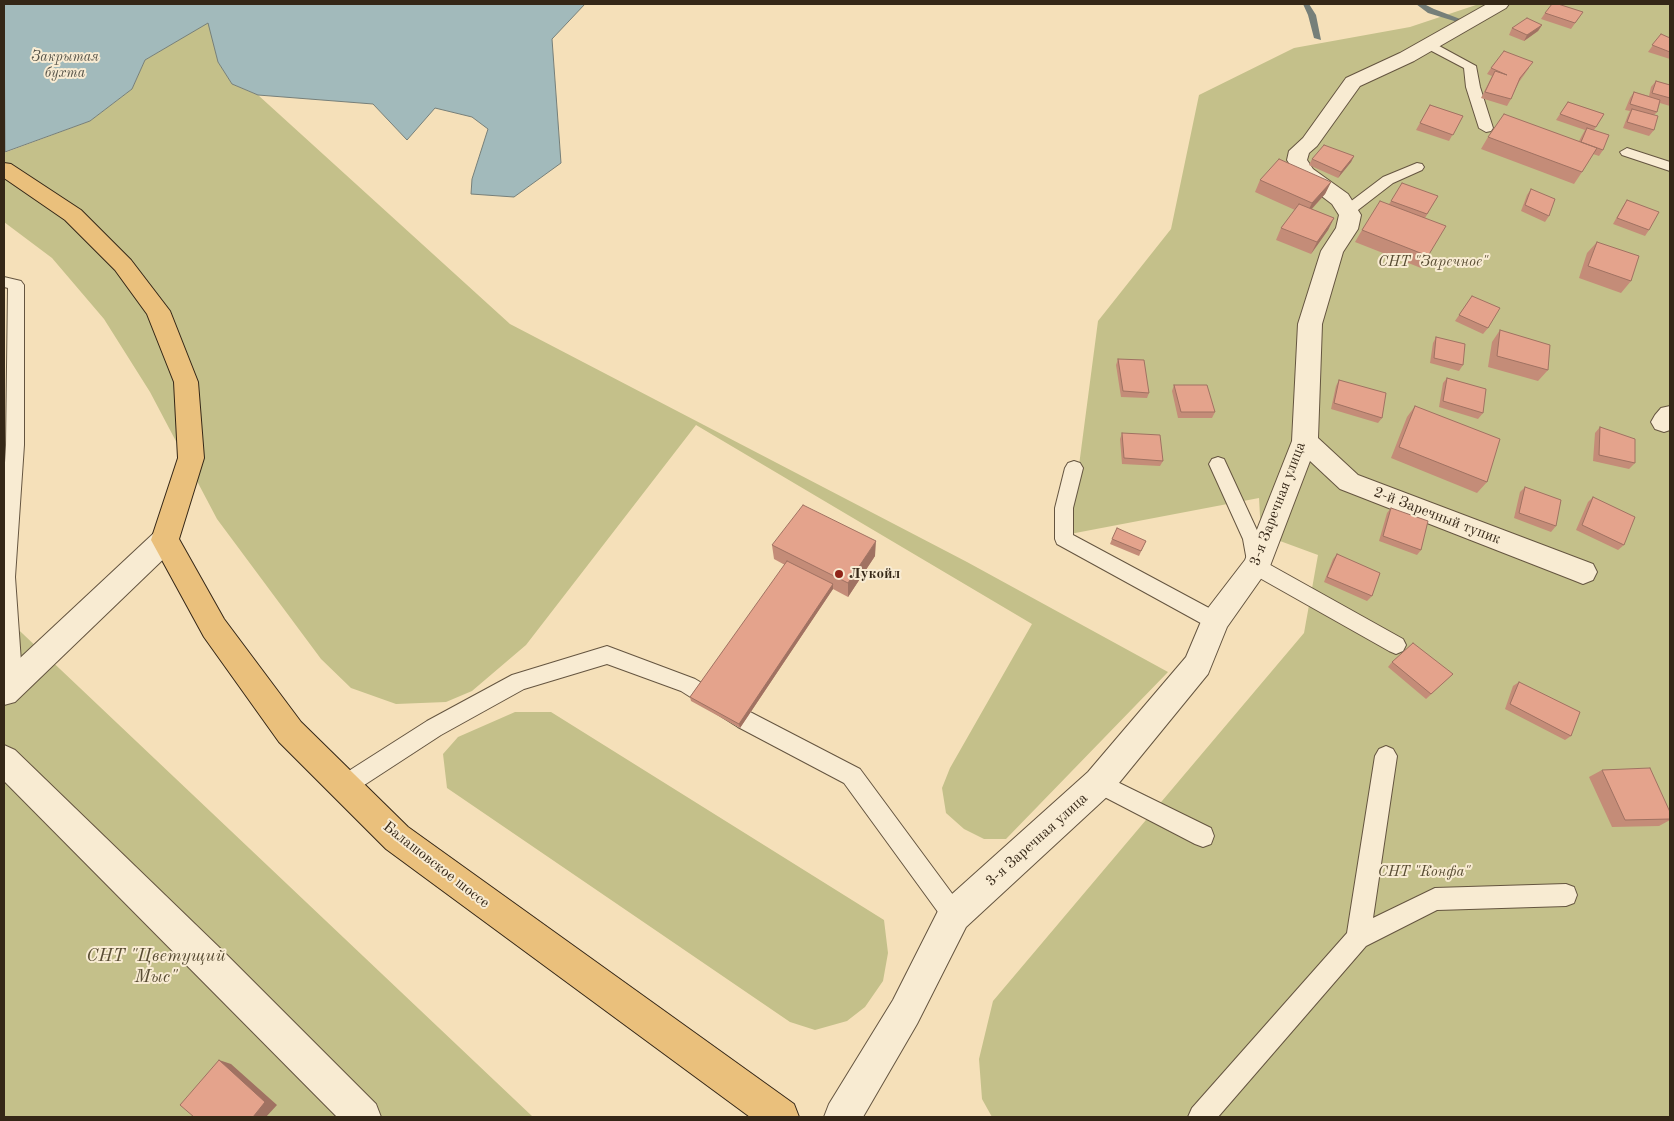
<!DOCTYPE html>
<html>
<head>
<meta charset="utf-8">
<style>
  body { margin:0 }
  #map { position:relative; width:1674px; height:1121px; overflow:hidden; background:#f5e0b9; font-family:"Old Standard TT",serif }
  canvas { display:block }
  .frame { position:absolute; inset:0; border:5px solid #352717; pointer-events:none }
</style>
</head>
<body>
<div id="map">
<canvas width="1674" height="1121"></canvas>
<div class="frame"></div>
</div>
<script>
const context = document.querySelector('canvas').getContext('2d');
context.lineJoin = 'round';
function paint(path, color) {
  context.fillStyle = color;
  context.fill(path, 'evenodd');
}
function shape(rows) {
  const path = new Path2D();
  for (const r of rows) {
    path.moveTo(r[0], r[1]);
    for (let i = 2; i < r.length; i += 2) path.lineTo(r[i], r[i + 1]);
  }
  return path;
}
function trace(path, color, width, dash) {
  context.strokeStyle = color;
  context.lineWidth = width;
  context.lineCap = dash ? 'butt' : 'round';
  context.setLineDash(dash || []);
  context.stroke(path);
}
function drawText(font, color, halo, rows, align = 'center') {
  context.font = font + ' "Old Standard TT",serif';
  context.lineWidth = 4;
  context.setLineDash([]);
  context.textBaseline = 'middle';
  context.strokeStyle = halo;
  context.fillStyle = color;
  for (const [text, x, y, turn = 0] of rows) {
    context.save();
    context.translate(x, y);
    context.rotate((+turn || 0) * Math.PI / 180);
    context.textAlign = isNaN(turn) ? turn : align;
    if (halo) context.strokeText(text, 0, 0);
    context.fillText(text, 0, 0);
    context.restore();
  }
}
paint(shape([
  [1479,4,1670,4,1670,1117,992,1117,982,1099,979,1059,993,1001,1304,633,1318,555,1261,534,1259,498,1070,534,1098,321,1171,229,1199,95,1294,48,1410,27],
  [209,22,218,62,232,84,258,95,510,324,967,562,1168,672,1006,839,984,839,964,829,946,813,942,788,950,768,1032,624,696,425,526,645,472,691,446,702,396,704,351,688,321,659,217,519,150,392,104,319,52,258,4,222,4,153,90,121,132,89,145,60],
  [4,616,533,1117,4,1117],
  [515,712,551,712,884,920,888,953,883,981,865,1007,847,1021,815,1030,790,1022,447,788,443,754,458,737]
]), '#c4c08a');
const water = shape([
  [4,4,585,4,552,39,561,163,514,197,471,194,472,179,488,129,472,117,435,108,407,140,373,104,258,95,232,84,218,62,208,23,145,60,132,89,90,121,5,152,4,4]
]);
paint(water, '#a2babb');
trace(water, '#767f79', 1);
paint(shape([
  [1303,4,1309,4,1316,15,1321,40,1314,38,1308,15,1303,4],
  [1416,4,1424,4,1434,9,1468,22,1464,24,1428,13,1416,4]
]), '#767f79');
const service = shape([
  [1430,41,1476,66,1480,87,1493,128,1491,131,1486,132,1479,128,1466,87,1464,68,1426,48,1424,45,1430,41],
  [1627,148,1670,162,1670,171,1622,155,1620,152,1627,148],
  [1417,163,1422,164,1424,167,1422,170,1393,183,1358,210,1355,218,1345,218,1343,215,1346,205,1383,177,1417,163],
  [4,277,21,281,24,285,24,445,15,577,21,662,11,678,4,681,4,480,6,445,8,288,4,287,4,277],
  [1218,457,1224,459,1261,539,1265,562,1403,639,1406,645,1403,651,1396,654,1389,651,1249,572,1243,539,1209,464,1212,459,1218,457],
  [1074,461,1080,463,1083,468,1073,508,1073,535,1222,615,1225,621,1222,627,1215,629,1208,627,1057,544,1055,539,1055,508,1065,468,1068,463,1074,461],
  [607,646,695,679,752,713,860,769,962,907,965,915,962,923,954,926,946,923,844,783,738,727,681,691,607,664,524,689,441,735,352,793,344,796,336,793,333,786,336,779,427,721,512,675,607,646],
  [1386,746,1393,749,1397,756,1373,918,1435,888,1566,884,1574,887,1577,895,1574,903,1566,906,1437,910,1366,946,1218,1117,1188,1117,1192,1108,1347,933,1375,756,1379,749,1386,746],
  [1099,773,1211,828,1214,836,1211,844,1203,847,1195,844,1091,790,1088,783,1091,776,1099,773]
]);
const minor = shape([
  [1487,4,1509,4,1506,8,1414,61,1360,86,1317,146,1309,153,1307,160,1313,169,1348,194,1361,215,1358,229,1343,252,1322,324,1318,438,1358,475,1593,564,1597,572,1593,580,1583,584,1573,580,1340,489,1310,461,1270,566,1227,627,1208,674,1110,794,966,927,917,1024,863,1117,824,1117,829,1104,893,1000,942,903,1088,772,1186,657,1205,612,1245,560,1292,441,1298,324,1321,251,1336,228,1339,215,1332,204,1298,178,1287,160,1289,151,1303,138,1346,78,1400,53,1487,4],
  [1670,406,1670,430,1664,432,1655,429,1651,422,1655,415,1661,408,1670,406],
  [165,529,175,532,179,540,175,548,15,702,4,705,4,673,155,532,165,529],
  [4,745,15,750,225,953,376,1104,381,1117,337,1117,4,781,4,745]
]);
const primary = shape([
  [4,163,11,164,81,210,131,260,170,311,198,382,204,458,179,539,224,619,301,722,408,827,794,1104,799,1117,750,1117,386,849,279,742,204,637,151,540,178,458,174,382,147,314,115,270,65,220,4,178,4,163]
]);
trace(service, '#655540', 2);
trace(minor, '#655540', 2);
trace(primary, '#352717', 2);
paint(service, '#f8ebd2');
paint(minor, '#f8ebd2');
paint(primary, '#eac07c');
paint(shape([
  [1583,12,1571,29,1541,19,1545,13],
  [1542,25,1538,31,1524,41,1509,35,1512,28],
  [1661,34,1670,38,1670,59,1648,52],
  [1491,68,1529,68,1519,82,1511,99,1507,106,1481,98,1492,76,1487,74],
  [1656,81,1670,85,1670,106,1660,103,1657,112,1654,115,1654,130,1649,136,1623,128,1628,115,1630,111,1625,110,1630,98,1634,92,1649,96,1651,87],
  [1568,102,1604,114,1594,130,1603,150,1599,156,1593,154,1582,172,1574,184,1481,149,1488,137,1579,141,1585,130,1556,120],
  [1430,105,1463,116,1449,141,1416,130],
  [1354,156,1351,162,1338,178,1309,165,1312,159],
  [1260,180,1331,182,1325,194,1312,209,1334,218,1328,230,1311,254,1276,240,1281,228,1295,210,1255,192],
  [1531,189,1549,216,1545,222,1521,211,1527,195],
  [1438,196,1425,218,1428,256,1421,268,1355,242,1362,230,1389,204,1391,201],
  [1627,200,1649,230,1645,236,1613,224,1623,206],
  [1597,242,1631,281,1621,293,1579,278,1587,253],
  [1472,296,1488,328,1483,334,1455,321],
  [1500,330,1548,370,1538,381,1488,367,1492,342],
  [1436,337,1463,365,1459,371,1430,363,1433,343],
  [1118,359,1149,393,1147,398,1121,397,1116,365],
  [1447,378,1483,413,1478,419,1439,407,1443,383],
  [1339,380,1382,418,1378,423,1331,409,1336,386],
  [1174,385,1215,412,1212,418,1178,418,1172,391],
  [1415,406,1487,482,1477,493,1391,458,1407,417],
  [1600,427,1635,463,1629,469,1593,461,1595,433],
  [1122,433,1163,461,1160,466,1122,464,1120,439],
  [1525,487,1556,526,1551,532,1514,518,1520,492],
  [1593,497,1624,545,1618,550,1576,530,1588,502],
  [1391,508,1421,550,1417,555,1379,541,1387,513],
  [1112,539,1146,541,1139,556,1110,544],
  [772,545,875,556,848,597,833,589,740,728,691,701,690,697,785,565,774,559],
  [1337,554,1372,596,1367,601,1324,582,1333,559],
  [1392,662,1453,674,1426,699,1388,667],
  [1519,682,1571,736,1565,740,1505,709,1513,686],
  [1602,770,1670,812,1670,820,1659,826,1612,827,1589,777]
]), '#c48c78');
paint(shape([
  [1542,25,1538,31,1524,41,1527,35],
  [1354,156,1351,162,1338,178,1341,172],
  [1331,182,1325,194,1306,215,1312,203],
  [1334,218,1328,230,1311,254,1317,242],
  [876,541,875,556,848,597,848,583],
  [833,584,833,589,740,728,739,724],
  [219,1060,231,1064,277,1105,266,1117,253,1117]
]), '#a07262');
const building = shape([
  [1552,4,1558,4,1583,12,1575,23,1545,13,1552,4],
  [1527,18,1542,25,1527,35,1512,28,1527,18],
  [1661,34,1670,38,1670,52,1652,45,1661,34],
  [1504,51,1533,62,1520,78,1511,99,1485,92,1495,71,1507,75,1491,68,1504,51],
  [1656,81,1670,85,1670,98,1652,93,1656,81],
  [1634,92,1660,100,1657,112,1630,104,1634,92],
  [1568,102,1604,114,1596,127,1560,114,1568,102],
  [1430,105,1463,116,1453,135,1420,123,1430,105],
  [1632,109,1658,116,1654,130,1627,122,1632,109],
  [1504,114,1597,148,1582,172,1488,137,1504,114],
  [1587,128,1609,135,1603,150,1581,142,1587,128],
  [1324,145,1354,156,1341,172,1312,159,1324,145],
  [1279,159,1331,182,1312,203,1260,180,1279,159],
  [1402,183,1438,196,1427,214,1391,201,1402,183],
  [1531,189,1555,199,1549,216,1525,205,1531,189],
  [1627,200,1659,212,1649,230,1617,218,1627,200],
  [1380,201,1446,226,1428,256,1362,230,1380,201],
  [1299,204,1334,218,1317,242,1281,228,1299,204],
  [1597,242,1639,256,1631,281,1588,266,1597,242],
  [1472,296,1500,308,1488,328,1459,315,1472,296],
  [1500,330,1550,345,1548,370,1497,356,1500,330],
  [1436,337,1465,344,1463,365,1434,358,1436,337],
  [1118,359,1144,360,1149,393,1123,391,1118,359],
  [1447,378,1486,389,1483,413,1443,401,1447,378],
  [1339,380,1386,393,1382,418,1334,403,1339,380],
  [1174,385,1207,385,1215,412,1181,412,1174,385],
  [1415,406,1500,439,1487,482,1399,447,1415,406],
  [1600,427,1635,439,1635,463,1599,455,1600,427],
  [1122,433,1160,435,1163,461,1124,458,1122,433],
  [1525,487,1561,500,1556,526,1519,513,1525,487],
  [1593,497,1635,517,1624,545,1582,525,1593,497],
  [803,505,876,541,848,583,772,545,803,505],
  [1391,508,1428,521,1421,550,1383,536,1391,508],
  [1117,528,1146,541,1141,551,1112,539,1117,528],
  [1337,554,1380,573,1372,596,1327,577,1337,554],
  [787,561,833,584,739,724,690,697,787,561],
  [1413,643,1453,674,1431,694,1392,662,1413,643],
  [1519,682,1580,712,1571,736,1510,704,1519,682],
  [1650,768,1670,812,1670,819,1625,820,1602,770,1650,768],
  [219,1060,265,1102,253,1117,194,1117,180,1105,219,1060]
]);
paint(building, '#e4a38c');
trace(building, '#a07262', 1);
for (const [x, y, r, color] of [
  [839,574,5,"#8f2418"]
]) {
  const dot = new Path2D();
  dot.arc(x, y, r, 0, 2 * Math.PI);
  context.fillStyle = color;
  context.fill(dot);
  trace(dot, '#f8ebd2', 2);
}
drawText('italic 14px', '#565348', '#f8ebd2', [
  ["Закрытая",65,57],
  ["бухта",65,73]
]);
drawText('italic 15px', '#594d34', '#f8ebd2', [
  ["СНТ \"Заречное\"",1433,262],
  ["СНТ \"Конфа\"",1424,872]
]);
drawText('15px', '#352717', '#f8ebd2', [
  ["3-я Заречная улица",1278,504,-69],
  ["2-й Заречный тупик",1437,516,21],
  ["3-я Заречная улица",1037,840,-42],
  ["Балашовское шоссе",436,865,38]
]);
drawText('bold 15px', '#352717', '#f8ebd2', [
  ["Лукойл",849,574]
], 'left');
drawText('italic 18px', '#594d34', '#f8ebd2', [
  ["СНТ \"Цветущий",156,956],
  ["Мыс\"",156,977]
]);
</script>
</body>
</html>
